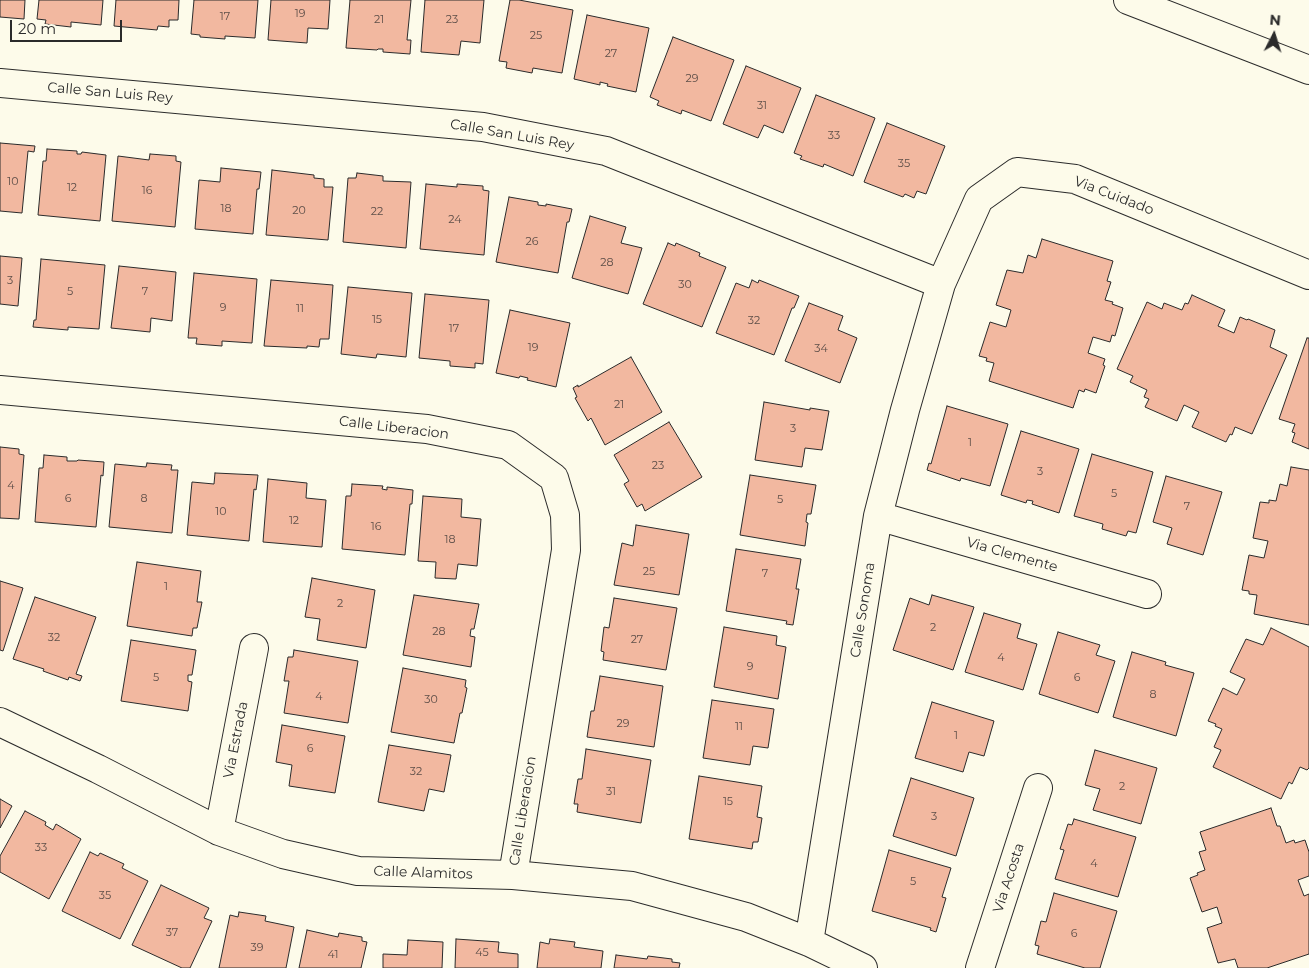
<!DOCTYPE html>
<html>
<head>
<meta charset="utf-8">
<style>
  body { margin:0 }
  #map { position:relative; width:1309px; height:968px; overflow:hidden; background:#fdfbea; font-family:Montserrat,sans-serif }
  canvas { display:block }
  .north { position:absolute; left:1249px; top:10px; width:50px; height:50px; -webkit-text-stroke:4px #fdfbea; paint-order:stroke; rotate:5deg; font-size:14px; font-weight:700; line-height:20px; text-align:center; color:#2b2b2b }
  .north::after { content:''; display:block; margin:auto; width:18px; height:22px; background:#2b2b2b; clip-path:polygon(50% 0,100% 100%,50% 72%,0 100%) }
  .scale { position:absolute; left:10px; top:20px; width:112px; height:22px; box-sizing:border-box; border:2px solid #2b2b2b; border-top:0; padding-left:6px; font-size:15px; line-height:18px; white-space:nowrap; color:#2b2b2b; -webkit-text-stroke:4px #fdfbea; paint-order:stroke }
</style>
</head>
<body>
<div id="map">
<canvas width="1309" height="968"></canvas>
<div class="north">N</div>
<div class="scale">20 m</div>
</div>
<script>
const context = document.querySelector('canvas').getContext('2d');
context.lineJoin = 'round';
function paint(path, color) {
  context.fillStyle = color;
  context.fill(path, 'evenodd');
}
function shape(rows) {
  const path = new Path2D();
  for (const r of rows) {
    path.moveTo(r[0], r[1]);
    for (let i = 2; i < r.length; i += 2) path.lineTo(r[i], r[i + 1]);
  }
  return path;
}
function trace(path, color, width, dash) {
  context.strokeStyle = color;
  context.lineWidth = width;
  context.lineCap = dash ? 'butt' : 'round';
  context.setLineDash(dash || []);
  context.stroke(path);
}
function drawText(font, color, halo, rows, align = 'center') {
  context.font = font + ' Montserrat,sans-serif';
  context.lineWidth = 4;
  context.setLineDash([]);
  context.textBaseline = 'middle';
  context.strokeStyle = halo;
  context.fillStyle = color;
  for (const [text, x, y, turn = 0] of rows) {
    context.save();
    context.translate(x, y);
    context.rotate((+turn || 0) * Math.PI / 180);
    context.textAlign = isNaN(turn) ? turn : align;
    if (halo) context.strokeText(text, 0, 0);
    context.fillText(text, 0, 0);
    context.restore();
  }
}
const building = shape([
  [0,0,25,0,24,19,0,17,0,0],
  [39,0,103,0,101,25,71,22,71,27,45,24,46,20,37,19,39,0],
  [116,0,179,0,178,20,169,20,169,27,158,26,157,30,114,26,116,0],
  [194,0,258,0,255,38,225,36,225,39,200,37,200,35,191,34,194,0],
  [271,0,330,0,328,29,308,28,307,43,268,40,271,0],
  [350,0,411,0,407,40,411,40,410,54,383,52,383,49,378,49,377,50,346,48,350,0],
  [425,0,484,0,480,43,461,41,459,55,421,52,425,0],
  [510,0,519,0,573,10,562,73,533,68,532,73,506,68,507,62,499,61,510,0],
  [587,15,649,28,636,92,607,86,608,84,600,82,600,85,574,79,587,15],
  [673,37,734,60,711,121,682,110,681,114,657,105,659,101,650,97,673,37],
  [746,66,801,88,783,133,764,125,758,138,723,124,746,66],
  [816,95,875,118,853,176,824,164,823,167,800,159,802,156,794,153,816,95],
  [887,123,945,146,926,194,917,191,914,198,905,194,903,197,864,182,887,123],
  [0,143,35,146,34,152,28,151,22,213,0,211,0,143],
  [47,149,77,151,77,154,81,154,82,152,106,155,100,221,38,215,43,161,46,161,47,149],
  [150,154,176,156,176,161,181,162,175,227,112,221,118,156,149,160,150,154],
  [221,168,261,172,259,189,257,189,253,234,195,229,199,180,220,182,221,168],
  [272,170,314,175,314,178,324,179,324,187,333,187,328,240,266,235,272,170],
  [357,173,383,176,383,181,411,182,406,248,343,242,348,178,356,178,357,173],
  [426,184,457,187,457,184,483,186,483,190,489,191,484,255,420,249,426,184],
  [509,197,538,202,538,205,546,206,546,204,572,209,569,222,567,222,558,273,496,262,509,197],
  [590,216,626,227,621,243,642,248,628,294,572,278,590,216],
  [1042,239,1113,261,1107,281,1111,282,1105,300,1113,302,1112,304,1123,308,1115,336,1112,335,1110,342,1093,337,1088,353,1105,359,1103,365,1105,366,1096,393,1085,389,1084,392,1079,390,1073,408,989,381,994,363,986,361,987,358,979,356,990,322,1006,327,1011,310,996,305,1007,270,1023,273,1028,255,1036,258,1042,239],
  [668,243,675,246,676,243,700,253,699,256,726,267,702,327,643,304,668,243],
  [0,256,22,258,18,306,0,304,0,256],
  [41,259,105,265,99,329,68,327,68,330,33,327,34,320,36,320,41,259],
  [119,266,176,272,172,321,151,318,150,332,111,328,119,266],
  [194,273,257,279,252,343,222,341,222,346,196,344,197,338,188,338,194,273],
  [271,280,333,285,329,339,320,339,319,347,307,346,307,348,264,346,271,280],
  [752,280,758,283,759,280,799,296,794,308,792,308,774,355,716,333,736,283,749,288,752,280],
  [348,287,412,293,406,357,377,354,376,358,341,354,348,287],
  [425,294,489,300,483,364,475,363,475,368,450,366,450,361,419,358,425,294],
  [1192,295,1225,310,1218,326,1234,333,1240,317,1247,320,1248,319,1275,330,1270,347,1287,355,1252,434,1235,427,1232,435,1230,434,1226,442,1192,427,1199,412,1184,405,1177,421,1145,407,1149,399,1144,397,1147,390,1130,382,1133,376,1117,369,1147,302,1162,309,1164,303,1182,310,1185,303,1188,304,1192,295],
  [809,303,843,316,838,330,857,338,840,383,785,361,809,303],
  [510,310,570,323,556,387,527,380,528,378,520,376,519,378,496,373,510,310],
  [1307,338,1309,338,1309,449,1292,442,1295,433,1292,432,1295,424,1279,419,1307,338],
  [631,357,662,412,605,445,591,418,588,421,575,398,577,397,573,388,578,385,578,387,631,357],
  [764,402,810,410,810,408,829,411,822,450,805,448,802,467,755,460,764,402],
  [947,406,1008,424,990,486,961,478,960,481,927,470,929,463,931,464,947,406],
  [669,422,702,477,645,511,642,504,637,507,624,484,629,481,614,455,669,422],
  [1021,431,1079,449,1059,513,1032,504,1033,501,1027,500,1026,503,1001,495,1021,431],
  [0,447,19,449,19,454,24,455,19,519,0,518,0,447],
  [1092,454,1153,472,1136,533,1128,531,1126,536,1102,529,1103,524,1074,516,1092,454],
  [44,455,67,457,67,461,77,461,78,460,104,462,103,476,101,475,96,527,35,522,39,468,43,468,44,455],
  [147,463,172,465,171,470,178,470,172,533,109,527,115,464,146,467,147,463],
  [1291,467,1309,470,1309,625,1254,614,1257,595,1249,594,1249,591,1242,590,1249,555,1264,558,1268,541,1253,538,1260,502,1269,503,1269,500,1276,501,1280,484,1287,486,1291,467],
  [215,473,258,475,256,490,254,489,249,541,187,535,192,482,214,484,215,473],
  [750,475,816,485,811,514,807,514,806,522,808,523,805,546,740,535,750,475],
  [1166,476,1222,492,1203,555,1167,544,1172,528,1153,522,1166,476],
  [268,479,307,483,306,498,326,500,322,547,263,542,268,479],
  [352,484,383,486,382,489,387,490,387,487,413,490,412,504,410,504,405,555,342,549,346,496,351,496,352,484],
  [423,496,462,499,461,517,481,519,477,566,458,564,456,579,435,578,436,562,418,561,423,496],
  [636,525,689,534,679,595,614,585,622,543,633,546,636,525],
  [736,549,801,559,796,589,799,589,793,625,786,624,787,621,726,611,736,549],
  [137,562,201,571,197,602,202,602,197,628,193,628,192,636,127,626,137,562],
  [312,578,375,590,366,648,317,640,320,619,305,617,312,578],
  [0,581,23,588,3,651,0,650,0,581],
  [414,595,479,604,474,629,471,629,470,636,475,637,471,667,403,655,414,595],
  [932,595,974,607,953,670,893,650,910,598,929,605,932,595],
  [35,597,96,617,76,674,82,676,80,681,69,677,68,680,43,671,44,669,13,659,35,597],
  [614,598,677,608,666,670,603,660,604,652,601,651,604,627,609,628,614,598],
  [984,613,1021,624,1017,638,1037,644,1023,690,965,672,984,613],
  [724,627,777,636,776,645,786,647,778,699,714,687,724,627],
  [1271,628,1309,647,1309,768,1307,770,1300,767,1292,784,1289,782,1281,799,1213,767,1221,750,1214,747,1222,729,1215,726,1216,724,1208,721,1223,688,1237,695,1245,679,1230,672,1246,639,1263,645,1271,628],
  [1058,632,1100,645,1096,655,1115,661,1098,713,1039,694,1058,632],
  [131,640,196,650,192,675,188,675,188,681,192,682,188,711,121,701,131,640],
  [294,650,358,661,348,723,284,713,289,681,284,681,288,657,293,657,294,650],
  [1132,652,1166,662,1165,665,1194,673,1176,736,1113,717,1132,652],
  [403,668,466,680,465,687,467,688,462,713,460,713,454,743,391,732,403,668],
  [600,676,663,686,654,747,587,737,591,711,594,711,600,676],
  [712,700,774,709,768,748,753,746,750,765,703,758,712,700],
  [932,702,994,721,984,756,969,752,963,772,915,758,932,702],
  [282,725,345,736,335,793,289,786,292,765,276,762,282,725],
  [389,745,451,755,444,792,429,789,424,811,378,802,389,745],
  [586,749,651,760,641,823,577,812,578,804,574,804,578,779,582,779,586,749],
  [1095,750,1157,768,1141,824,1093,810,1100,789,1085,785,1095,750],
  [699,776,762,786,757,817,762,818,758,842,753,842,752,849,689,839,699,776],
  [911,778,974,798,956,856,893,836,911,778],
  [0,799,12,806,0,828,0,799],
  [1271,808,1277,826,1280,826,1286,843,1294,840,1295,843,1305,840,1309,852,1309,876,1298,880,1304,896,1309,894,1309,954,1267,968,1238,968,1235,959,1218,963,1207,928,1222,923,1217,907,1202,912,1190,878,1198,875,1197,873,1205,870,1199,852,1206,850,1200,832,1271,808],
  [25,811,46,822,45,825,53,830,56,824,81,839,49,899,0,872,0,856,25,811],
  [1074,819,1136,837,1118,897,1055,879,1064,850,1060,849,1068,824,1072,825,1074,819],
  [889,850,951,868,942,897,946,898,936,932,930,930,931,928,872,911,889,850],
  [90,852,98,856,100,853,124,864,122,868,148,881,120,939,62,911,90,852],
  [161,885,209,908,204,918,212,921,190,968,182,968,132,945,161,885],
  [1054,893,1117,911,1100,968,1085,968,1037,954,1039,946,1035,945,1041,921,1046,922,1054,893],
  [239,912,266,916,265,921,294,927,286,968,219,968,230,915,238,917,239,912],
  [307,930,338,937,339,933,362,937,362,941,367,942,361,968,299,968,307,930],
  [456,939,499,942,498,952,518,954,518,968,455,968,456,939],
  [550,939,575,942,574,947,603,951,601,968,537,968,540,942,549,944,550,939],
  [408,940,443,942,442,968,383,968,383,954,407,955,408,940],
  [616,955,647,959,648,956,672,959,672,962,680,963,679,968,614,968,616,955]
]);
paint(building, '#f2b8a0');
trace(building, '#2b2b2b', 1);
const street = shape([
  [0,83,483,127,606,151,941,284],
  [0,390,427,429,508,445,554,478,565,515,566,550,513,875],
  [878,516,1147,594],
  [0,722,98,769,219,831,283,854,358,871,513,875,632,886,746,917,809,942,863,968],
  [219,831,254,648],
  [809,942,878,516,905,410,941,284,979,199,1017,172,1075,179,1309,275],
  [980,968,1038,788]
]);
const highway = shape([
  [1128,0,1309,70]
]);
trace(street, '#2b2b2b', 30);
trace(highway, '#2b2b2b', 30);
trace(street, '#fdfbea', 28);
trace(highway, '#fdfbea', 28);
drawText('11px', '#5d4e48', null, [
  ["19",300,14],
  ["17",225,17],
  ["21",379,20],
  ["23",452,20],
  ["25",536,36],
  ["27",611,54],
  ["29",692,79],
  ["31",762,106],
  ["33",834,136],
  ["35",904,164],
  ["10",13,182],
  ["12",72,188],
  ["16",147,191],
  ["18",226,209],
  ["20",299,211],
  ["22",377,212],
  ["24",455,220],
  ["26",532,242],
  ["28",607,263],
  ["3",10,281],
  ["30",685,285],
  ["5",70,292],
  ["7",145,292],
  ["9",223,308],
  ["11",300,309],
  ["15",377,320],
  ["32",754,321],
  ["17",454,329],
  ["19",533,348],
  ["34",821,349],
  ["21",619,405],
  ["3",793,429],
  ["1",970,443],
  ["23",658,466],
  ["3",1040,472],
  ["4",11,486],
  ["5",1114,494],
  ["6",68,499],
  ["8",144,499],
  ["5",780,500],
  ["7",1187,507],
  ["10",221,512],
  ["12",294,521],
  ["16",376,527],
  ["18",450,540],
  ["25",649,572],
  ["7",765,574],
  ["1",166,587],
  ["2",340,604],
  ["2",933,628],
  ["28",439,632],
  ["32",54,638],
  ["27",637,640],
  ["4",1001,658],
  ["9",750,667],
  ["5",156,678],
  ["6",1077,678],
  ["8",1153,695],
  ["4",319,697],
  ["30",431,700],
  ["29",623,724],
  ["11",739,727],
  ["1",956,736],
  ["6",310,749],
  ["32",416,772],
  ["2",1122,787],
  ["31",611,792],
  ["15",728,802],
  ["3",934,817],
  ["33",41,848],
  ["4",1094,864],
  ["5",913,882],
  ["35",105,896],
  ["37",172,933],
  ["6",1074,934],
  ["39",257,948],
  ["45",482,953],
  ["41",333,955]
]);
drawText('14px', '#2b2b2b', '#fdfbea', [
  ["Calle San Luis Rey",110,93,5],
  ["Calle San Luis Rey",512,135,10],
  ["Via Cuidado",1114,196,21],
  ["Calle Liberacion",394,428,7],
  ["Via Clemente",1012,555,16],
  ["Calle Sonoma",863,610,-81],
  ["Via Estrada",236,740,-79],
  ["Calle Liberacion",523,811,-81],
  ["Calle Alamitos",423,873,2],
  ["Via Acosta",1009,878,-72]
]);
</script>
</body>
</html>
